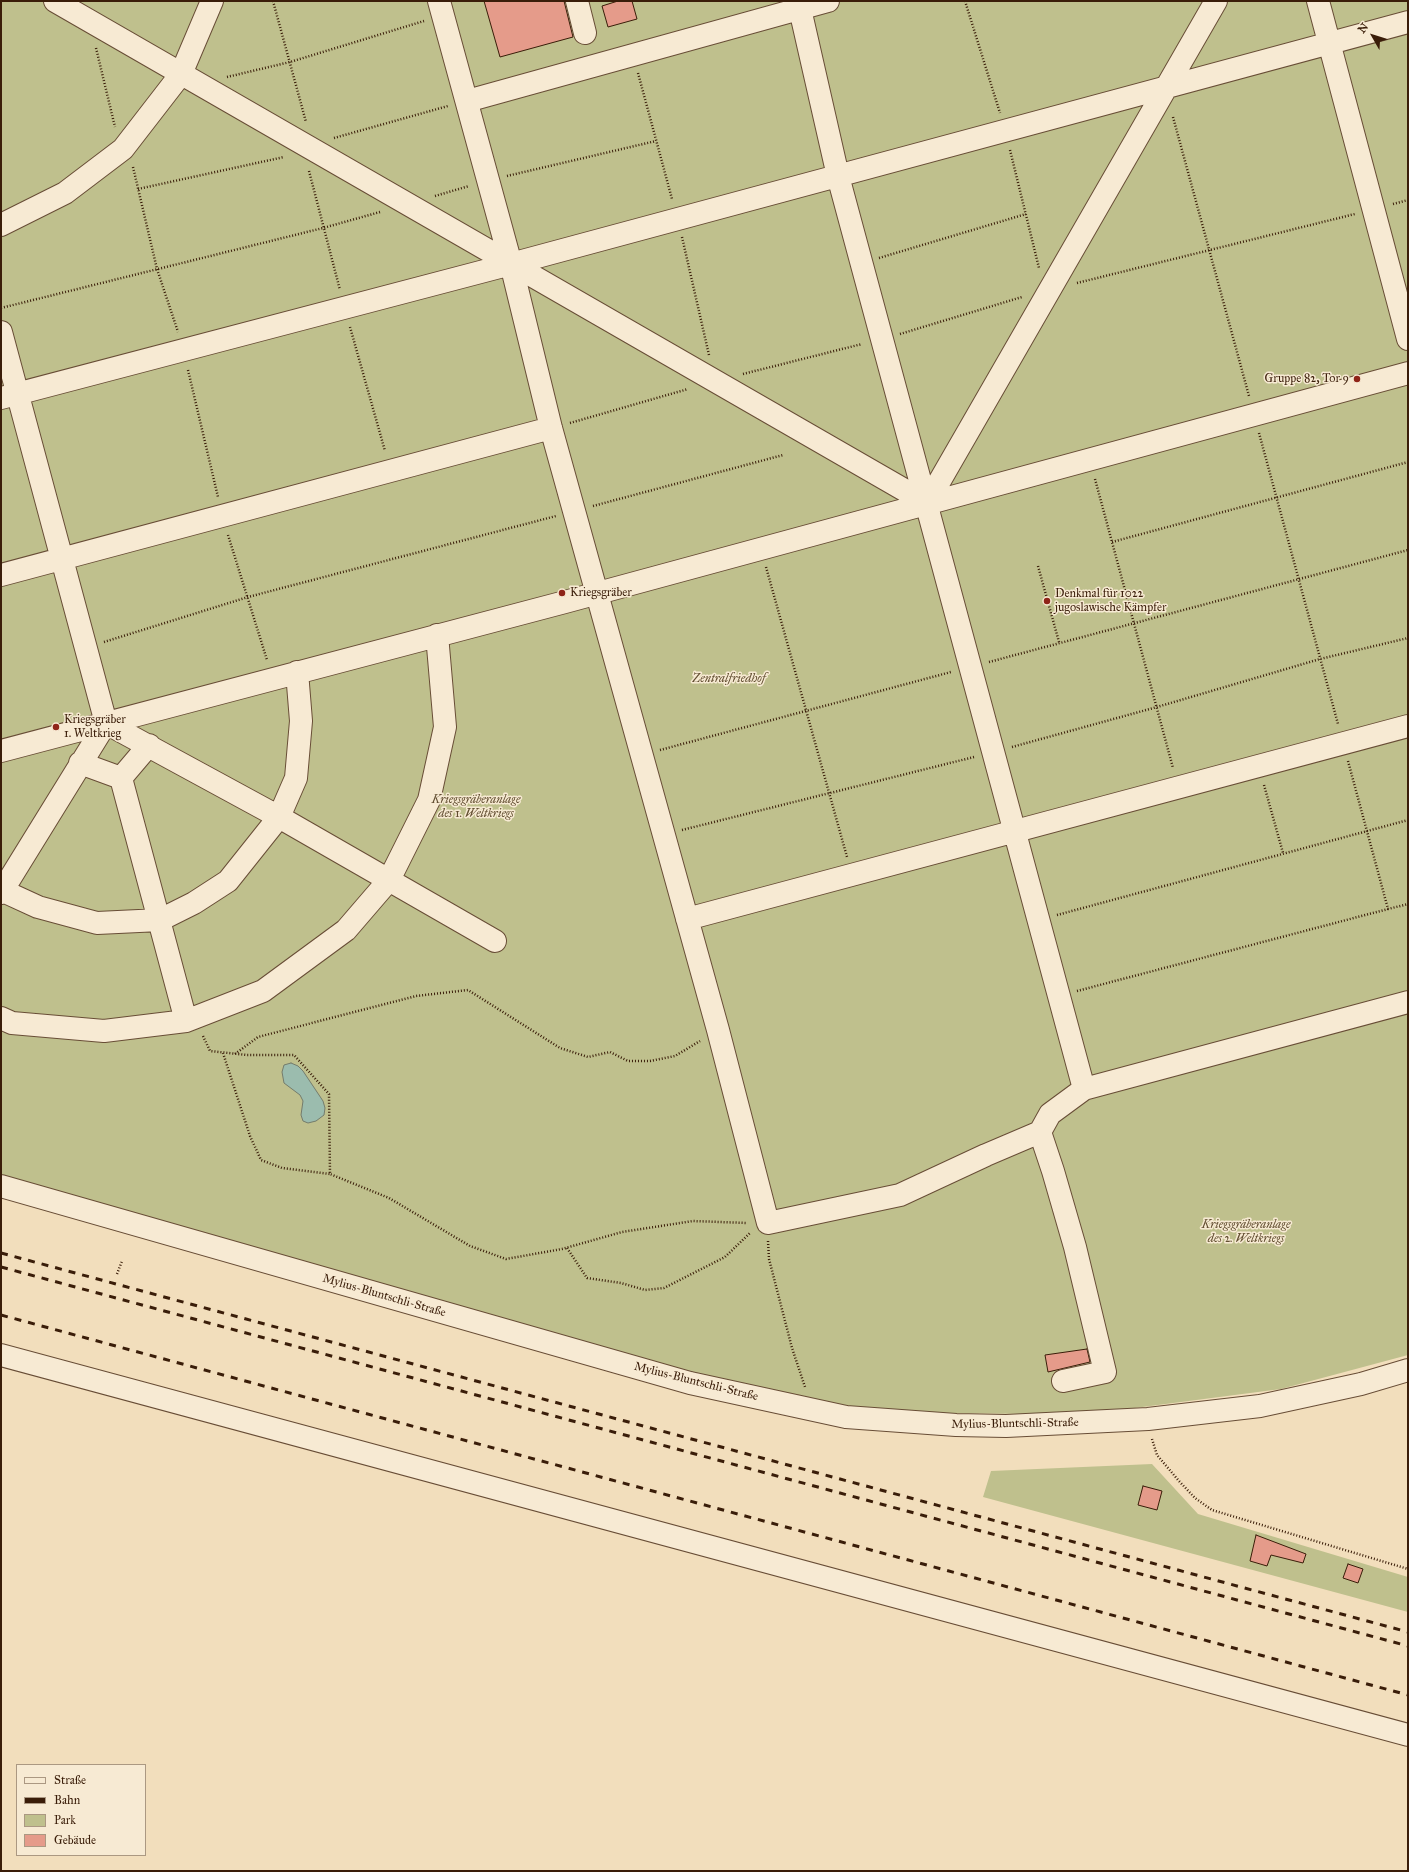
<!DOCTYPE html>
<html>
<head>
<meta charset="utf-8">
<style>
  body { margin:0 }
  #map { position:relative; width:1409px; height:1872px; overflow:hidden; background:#f2debc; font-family:"IM FELL Great Primer",serif }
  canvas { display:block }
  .frame { position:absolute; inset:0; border:2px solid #3a1d09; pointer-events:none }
  .legend { position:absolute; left:16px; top:1764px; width:130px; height:92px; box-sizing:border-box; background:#f7ead3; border:1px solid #ab9882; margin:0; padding:5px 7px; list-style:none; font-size:12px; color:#3a1d09 }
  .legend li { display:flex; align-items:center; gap:8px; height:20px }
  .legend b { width:20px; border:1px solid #ab9882 }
  .north { position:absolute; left:1353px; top:16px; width:40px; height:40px; -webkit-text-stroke:3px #f7ead3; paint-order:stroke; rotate:309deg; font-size:11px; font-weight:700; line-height:16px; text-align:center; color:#3a1d09 }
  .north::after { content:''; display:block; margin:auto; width:14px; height:18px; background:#3a1d09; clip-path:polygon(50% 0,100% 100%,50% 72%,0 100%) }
</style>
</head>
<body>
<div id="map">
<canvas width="1409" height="1872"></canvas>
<div class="frame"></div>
<ul class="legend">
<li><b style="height:5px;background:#f7ead3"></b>Straße</li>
<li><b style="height:5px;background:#3a1d09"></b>Bahn</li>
<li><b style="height:11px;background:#bfc08d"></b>Park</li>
<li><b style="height:11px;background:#e59b8a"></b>Gebäude</li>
</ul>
<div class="north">N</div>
</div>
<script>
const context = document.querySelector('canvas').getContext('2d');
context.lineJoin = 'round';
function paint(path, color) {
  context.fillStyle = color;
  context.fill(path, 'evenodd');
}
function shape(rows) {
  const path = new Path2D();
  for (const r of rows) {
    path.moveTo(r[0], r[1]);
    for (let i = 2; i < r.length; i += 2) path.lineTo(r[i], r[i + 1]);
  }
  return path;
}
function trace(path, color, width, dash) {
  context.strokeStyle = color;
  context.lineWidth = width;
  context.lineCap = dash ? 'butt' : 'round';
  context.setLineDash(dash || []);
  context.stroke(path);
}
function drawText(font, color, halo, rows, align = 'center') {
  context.font = font + ' "IM FELL Great Primer",serif';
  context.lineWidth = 3;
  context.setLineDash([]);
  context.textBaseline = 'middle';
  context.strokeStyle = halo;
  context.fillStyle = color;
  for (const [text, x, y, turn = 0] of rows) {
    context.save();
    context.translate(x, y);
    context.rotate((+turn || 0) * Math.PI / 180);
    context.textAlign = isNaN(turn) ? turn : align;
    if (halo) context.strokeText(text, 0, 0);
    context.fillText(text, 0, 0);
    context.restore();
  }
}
paint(shape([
  [1,1,1408,1,1408,1355,1281,1389,1127,1409,1029,1414,947,1413,850,1406,691,1374,1,1175],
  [1152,1464,1198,1514,1408,1577,1408,1612,983,1497,991,1471]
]), '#bfc08d');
const water = shape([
  [291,1063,298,1066,303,1071,323,1101,325,1108,324,1115,316,1121,308,1123,303,1121,301,1115,303,1101,300,1095,284,1083,282,1072,284,1065,291,1063]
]);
paint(water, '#9bbcae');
trace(water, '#747c6c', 1);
const building = shape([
  [484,1,564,1,573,37,500,57,484,1],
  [618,1,632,1,637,19,608,27,602,6,618,1],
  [1087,1349,1090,1362,1048,1372,1045,1355,1087,1349],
  [1143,1486,1162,1491,1157,1510,1138,1505,1143,1486],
  [1256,1535,1306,1554,1303,1563,1271,1555,1267,1566,1250,1561,1256,1535],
  [1348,1564,1363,1569,1358,1583,1343,1578,1348,1564]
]);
paint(building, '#e59b8a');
trace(building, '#3a1d09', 1);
const minor = shape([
  [55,1,927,503,1216,1],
  [439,1,511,264,551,428,718,1030,768,1223,900,1195,986,1155,1040,1132,1050,1114,1084,1089,1408,1002],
  [577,1,585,33],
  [1318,1,1408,339],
  [800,9,838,176,1084,1089],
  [467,101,828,1],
  [1,225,65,193,123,149,181,74,212,1],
  [1,332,106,723,279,817,495,941],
  [1,398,511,264,1408,22],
  [1,575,551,428],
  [1,751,565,602,1408,373],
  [80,763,121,778,186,1021],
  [121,778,149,745],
  [1,890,38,907,97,923,160,920,194,903,228,881,279,817,296,778,301,721,297,672],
  [1,893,106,723],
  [687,919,1408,726],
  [1,1018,12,1023,104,1031,186,1021,263,991,346,930,389,880,429,800,445,727,437,635],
  [1040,1132,1053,1171,1075,1247,1105,1372,1063,1381],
  [1,1186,690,1383,846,1417,956,1425,1006,1426,1148,1419,1260,1406,1361,1384,1408,1370],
  [1,1355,1408,1735]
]);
trace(minor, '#684d36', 24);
trace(shape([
  [273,1,306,122],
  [965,1,1000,113],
  [96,48,115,127],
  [638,73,672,199],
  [227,77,290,62,424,21],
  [1173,117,1249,396],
  [334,138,448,106],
  [1010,150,1039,268],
  [133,167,157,269,178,332],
  [309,171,340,290],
  [507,176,656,141],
  [138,189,284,157],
  [435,196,469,186],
  [1393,204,1408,200],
  [682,237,709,355],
  [879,258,1026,214],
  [1077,283,1355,214],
  [1,308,323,228,380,212],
  [350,327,385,451],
  [900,334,1022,297],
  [188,370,218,497],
  [743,374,862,344],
  [570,423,688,389],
  [1259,433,1338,724],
  [1095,479,1173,768],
  [593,506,783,455],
  [228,535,267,660],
  [1112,542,1408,462],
  [1038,566,1059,642],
  [766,567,847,857],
  [104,642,248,597,556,516],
  [989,662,1408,550],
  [1012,747,1157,707,1320,659,1408,638],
  [660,750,951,672],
  [1348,761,1388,909,1408,904],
  [1264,785,1283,853],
  [682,830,974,757],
  [1057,915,1408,820],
  [1077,991,1388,909],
  [203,1036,210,1051,247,1055,294,1055,329,1094,330,1174,389,1198,470,1246,506,1259,562,1249,622,1232,693,1221,747,1223],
  [223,1053,250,1136,261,1160,282,1168,330,1174],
  [235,1054,258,1037,416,996,468,990,560,1048,588,1057,610,1052,628,1061,650,1061,675,1056,700,1041],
  [768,1241,769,1259,792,1348,805,1387],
  [567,1248,587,1278,621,1283,645,1290,664,1288,725,1257,751,1232],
  [117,1274,122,1261],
  [1152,1439,1157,1455,1179,1481,1195,1498,1212,1510,1408,1569]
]), '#3a1d09', 2.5, [1, 2]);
trace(minor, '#f7ead3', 22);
trace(shape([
  [1,1253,1408,1632],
  [1,1267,1408,1646],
  [1,1315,1408,1695]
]), '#3a1d09', 3, [7, 7]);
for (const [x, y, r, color] of [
  [1357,379,4,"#8f2418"],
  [562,593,4,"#8f2418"],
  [1047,601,4,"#8f2418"],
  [56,727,4,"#8f2418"]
]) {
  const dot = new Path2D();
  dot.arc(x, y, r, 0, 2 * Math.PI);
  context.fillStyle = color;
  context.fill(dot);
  trace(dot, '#f7ead3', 1.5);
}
drawText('12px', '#3a1d09', '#f7ead3', [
  ["Gruppe 82, Tor 9",1349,379,"right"],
  ["Kriegsgräber",570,593],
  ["Denkmal für 1022",1055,594],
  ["jugoslawische Kämpfer",1055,608],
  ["Kriegsgräber",64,720],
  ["1. Weltkrieg",64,734]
], 'left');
drawText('italic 12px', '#624e31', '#f7ead3', [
  ["Zentralfriedhof",729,679],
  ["Kriegsgräberanlage",476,800],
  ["des 1. Weltkriegs",476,814],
  ["Kriegsgräberanlage",1246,1225],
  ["des 2. Weltkriegs",1246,1239]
]);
drawText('12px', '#3a1d09', '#f7ead3', [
  ["Mylius-Bluntschli-Straße",384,1296,16],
  ["Mylius-Bluntschli-Straße",696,1382,14],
  ["Mylius-Bluntschli-Straße",1015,1424,-1]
]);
</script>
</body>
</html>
